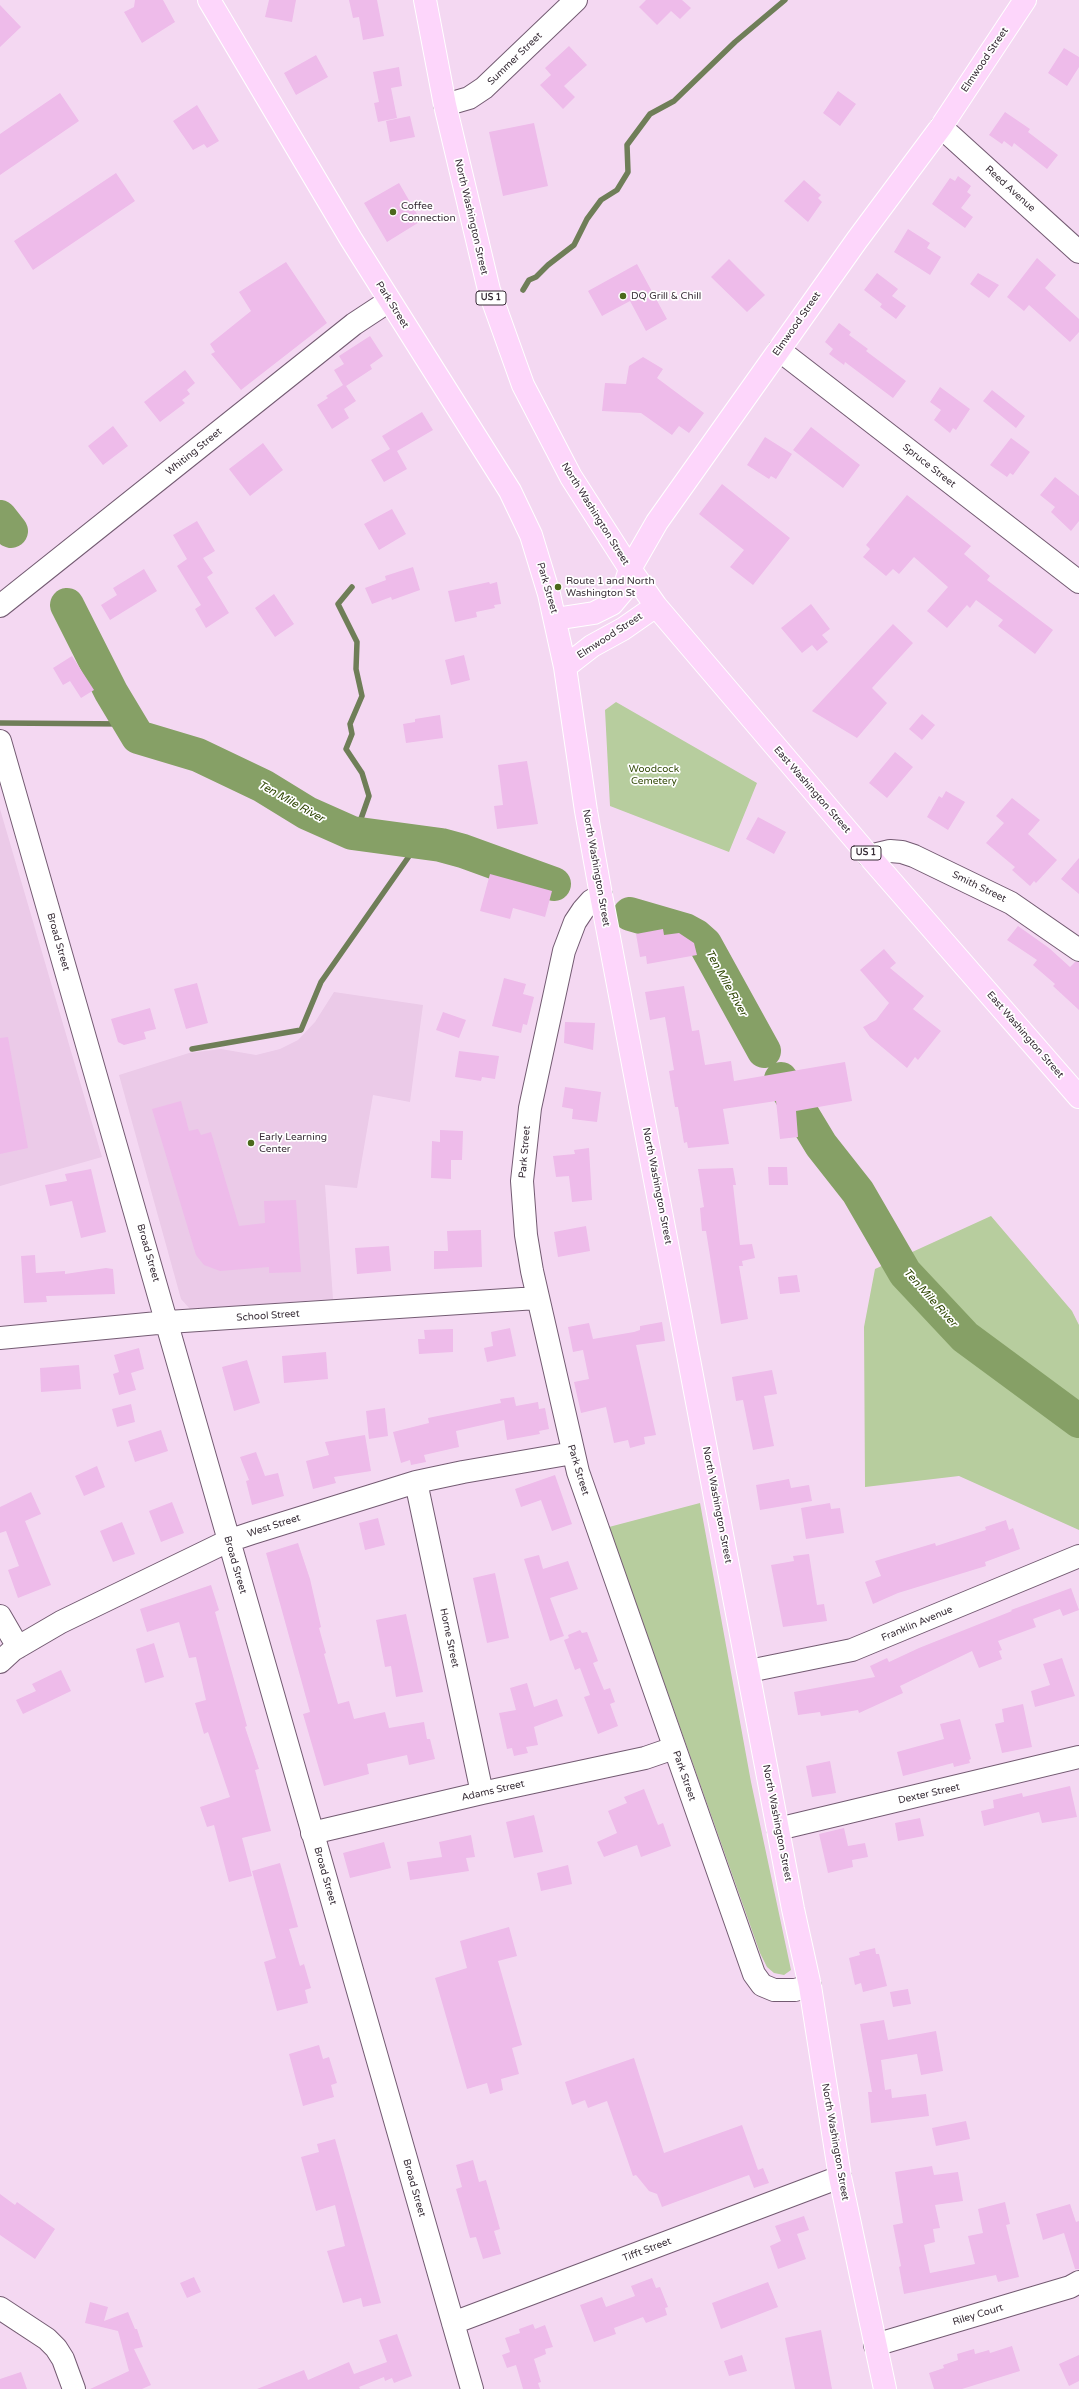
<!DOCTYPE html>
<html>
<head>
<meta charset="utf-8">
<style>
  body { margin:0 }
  canvas { display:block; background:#f4d8f2 }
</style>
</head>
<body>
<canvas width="1079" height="2389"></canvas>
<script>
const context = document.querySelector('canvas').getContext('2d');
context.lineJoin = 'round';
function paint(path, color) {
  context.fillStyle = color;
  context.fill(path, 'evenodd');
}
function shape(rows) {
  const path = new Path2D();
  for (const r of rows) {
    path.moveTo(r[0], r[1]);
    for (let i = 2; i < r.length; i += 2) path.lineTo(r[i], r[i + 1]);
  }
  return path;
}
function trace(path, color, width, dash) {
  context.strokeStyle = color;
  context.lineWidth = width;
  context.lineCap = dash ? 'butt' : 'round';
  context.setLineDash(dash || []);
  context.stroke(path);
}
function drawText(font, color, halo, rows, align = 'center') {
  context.font = font + ' "Varela Round",sans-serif';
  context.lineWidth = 3.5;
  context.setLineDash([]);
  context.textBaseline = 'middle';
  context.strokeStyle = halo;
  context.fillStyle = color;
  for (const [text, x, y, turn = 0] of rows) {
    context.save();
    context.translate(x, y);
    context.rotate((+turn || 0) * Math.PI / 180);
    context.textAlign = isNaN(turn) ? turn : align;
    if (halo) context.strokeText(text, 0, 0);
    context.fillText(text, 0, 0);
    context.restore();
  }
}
paint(shape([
  [0,809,102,1157,0,1186],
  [334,992,423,1005,410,1102,373,1095,357,1188,325,1185,333,1299,190,1309,181,1299,119,1075,189,1053,221,1049,256,1055,280,1049,298,1040,315,1022]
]), '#ebcae8');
paint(shape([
  [616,702,757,783,729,852,610,806,605,710],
  [991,1216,1072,1311,1079,1325,1079,1530,959,1476,865,1487,864,1327,875,1269],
  [700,1503,751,1782,791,1970,784,1975,774,1973,767,1967,760,1953,609,1527]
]), '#b7cd9e');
trace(shape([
  [523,290,529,280,536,277,548,265,574,245,587,219,601,200,617,190,628,172,627,145,650,114,674,101,735,42,785,0],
  [352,587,338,604,357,642,356,669,362,696,350,724,352,734,346,749,362,773,369,796,356,833],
  [0,723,128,724],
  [192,1049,301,1030,321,982,419,842]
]), '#6f7e58', 5.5);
trace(shape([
  [0,517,11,531],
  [67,605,111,692,138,737,198,755,263,786,307,813,352,833,441,845,463,851,554,884],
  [630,914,685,930,696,936,705,944,764,1051],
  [781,1079,821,1145,858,1192,905,1273,965,1337,1079,1421]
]), '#86a066', 34);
paint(shape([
  [135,0,163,0,175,22,142,43,124,12,134,7],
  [269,0,296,0,292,22,265,17],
  [349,0,377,0,384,36,363,40,359,17,353,18],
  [646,0,682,0,691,8,680,19,671,11,657,25,639,7],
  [0,5,21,27,0,47],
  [569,46,587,65,564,86,575,97,563,109,540,85,551,75,545,68],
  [1064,48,1079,57,1079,67,1067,86,1048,73],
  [316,55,328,77,296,95,284,73],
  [399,67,402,86,391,88,397,118,378,122,374,103,379,102,373,72],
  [838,91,856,104,840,126,823,113],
  [60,93,79,121,0,175,0,134],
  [197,105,219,141,207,148,204,144,193,150,173,121],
  [1005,112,1030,129,1028,132,1058,155,1047,169,1014,143,1012,147,1004,141,1002,144,989,135],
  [410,116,415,137,390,142,386,121],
  [534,123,548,186,503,196,489,132],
  [116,173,135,201,33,270,14,241],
  [958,176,971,186,967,192,971,195,961,208,973,217,965,228,932,204,950,178,955,181],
  [804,180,821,195,818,198,822,202,808,222,784,201],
  [399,183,421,221,387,242,364,203],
  [908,229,930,243,927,248,941,257,930,275,894,252],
  [1037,258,1056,275,1045,288,1079,319,1079,332,1070,342,1029,305,1024,311,1007,297],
  [729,259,765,295,747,312,711,277],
  [286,262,327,323,241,390,211,354,215,352,210,344,251,311,239,292],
  [637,264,667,319,646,331,630,301,602,316,588,291],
  [877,273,898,289,892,296,906,306,896,319,880,307,882,304,864,290],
  [978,273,999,285,989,298,970,284],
  [839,323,851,332,849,335,868,349,866,351,906,381,893,398,845,362,844,365,829,354,833,349,825,342],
  [370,336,383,356,370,365,372,369,346,386,356,401,344,409,349,418,332,429,317,405,328,398,326,396,343,385,334,370,344,364,339,356],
  [643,357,663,369,657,378,704,413,689,433,679,426,672,435,641,413,602,411,605,383,626,384,629,366],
  [185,370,195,383,187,390,190,394,182,400,185,403,160,422,144,402],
  [940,387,970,409,956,430,953,428,950,433,934,420,941,410,930,402],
  [992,390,1025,416,1016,428,983,401],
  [422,412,433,430,397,451,407,469,384,482,371,460,390,449,382,436],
  [113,426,128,446,103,465,88,446],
  [811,427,860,465,843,488,793,450],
  [765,437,792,454,776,479,771,476,769,479,747,465],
  [1011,438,1030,452,1013,475,1010,473,1007,477,990,465],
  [263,443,283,470,250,496,229,469],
  [1055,477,1079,496,1079,521,1071,531,1051,512,1055,507,1040,495],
  [722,484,790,538,753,585,730,567,744,550,699,514],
  [907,495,971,546,964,554,990,576,987,580,1053,630,1035,654,998,626,1003,620,976,600,970,608,967,605,947,628,927,611,948,587,914,557,899,574,893,569,886,576,863,557,870,549,866,545],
  [392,509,406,534,379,550,364,524],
  [197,521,215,551,203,558,213,573,207,577,229,613,206,628,195,609,201,605,177,566,187,559,173,535],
  [413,567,420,590,392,600,391,597,372,604,365,588,386,580,385,576],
  [144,569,157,591,110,620,101,605,117,595,113,588],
  [489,582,490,584,497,582,501,604,494,605,495,608,476,612,477,617,455,622,448,591],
  [274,594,294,624,275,637,255,608],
  [811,604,830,629,822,635,828,642,817,651,812,645,802,653,781,628],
  [893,624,913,643,872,688,887,703,857,738,812,711],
  [464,655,470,680,451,685,445,660],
  [72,656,94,690,81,698,70,681,63,685,53,668],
  [922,714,935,725,922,740,909,729],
  [440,715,443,738,406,743,403,724,415,722,415,719],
  [895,752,913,767,887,798,869,783],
  [527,761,538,824,497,829,494,806,503,805,498,765],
  [946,791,965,802,948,830,927,817,939,796,942,798],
  [1012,798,1040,820,1028,834,1057,860,1036,883,1034,881,1030,886,1012,870,1015,867,986,843,1004,823,996,816],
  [758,817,786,832,774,854,746,839],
  [1079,858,1079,894,1061,879],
  [490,874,552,891,545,917,513,908,510,919,480,911],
  [1018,926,1049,948,1070,967,1075,962,1079,962,1079,1010,1053,986,1055,984,1033,965,1037,960,1007,940],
  [663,929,664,935,679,933,694,943,697,955,647,964,646,956,640,957,636,934],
  [884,949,896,963,890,968,924,996,913,1009,941,1031,918,1060,915,1057,907,1068,870,1037,863,1027,876,1020,889,1003,860,970],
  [504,978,526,984,523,994,534,997,527,1025,523,1024,521,1033,492,1026],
  [197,983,208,1023,186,1029,174,989],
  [684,986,692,1031,699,1030,705,1065,731,1061,734,1081,845,1062,852,1101,796,1111,798,1137,780,1139,776,1101,723,1109,729,1144,688,1148,687,1142,684,1143,678,1107,675,1107,669,1071,674,1070,665,1017,650,1020,645,992],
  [150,1008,156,1029,144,1032,146,1039,124,1045,118,1042,111,1019],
  [443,1012,466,1020,459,1038,436,1030],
  [565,1022,595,1023,593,1050,564,1043],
  [8,1037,28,1148,0,1154,0,1038],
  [459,1051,499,1056,495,1079,482,1077,481,1081,455,1077],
  [565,1087,601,1092,597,1122,572,1119,573,1109,562,1107],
  [181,1101,189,1131,198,1129,201,1135,211,1132,239,1226,265,1223,264,1201,296,1200,301,1272,269,1273,269,1267,220,1271,204,1265,196,1255,152,1109],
  [440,1130,463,1131,462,1160,451,1160,451,1179,431,1178,432,1141,440,1142],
  [589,1148,592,1200,572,1202,569,1176,556,1177,553,1156,575,1154,574,1150],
  [768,1167,787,1167,788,1185,769,1185],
  [733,1168,736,1185,733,1185,740,1245,752,1244,755,1258,742,1261,743,1266,739,1266,748,1319,721,1324,706,1231,702,1231,700,1208,704,1207,698,1169],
  [91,1169,106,1232,81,1238,72,1201,50,1206,45,1185,67,1181,65,1174],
  [586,1226,590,1251,558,1257,554,1232],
  [481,1230,482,1267,434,1269,434,1251,448,1251,447,1231],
  [389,1246,391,1271,357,1274,355,1248],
  [35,1255,36,1273,65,1271,65,1274,106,1268,113,1269,115,1294,46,1296,47,1302,24,1303,21,1256],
  [797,1275,800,1292,780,1294,778,1277],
  [662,1322,665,1341,636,1345,656,1435,644,1437,645,1444,630,1448,628,1440,614,1443,606,1407,581,1413,574,1382,589,1379,583,1350,573,1352,568,1327,589,1323,593,1339,634,1332,640,1330,640,1326],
  [510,1328,516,1356,487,1362,484,1348,493,1346,491,1332],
  [453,1329,453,1352,419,1354,418,1339,425,1339,424,1330],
  [139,1348,144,1369,131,1373,136,1390,119,1395,113,1374,119,1372,114,1355],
  [326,1352,328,1379,284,1383,282,1356],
  [247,1360,260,1403,234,1411,222,1367],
  [79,1365,81,1389,41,1392,40,1368],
  [772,1370,777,1394,764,1396,774,1446,753,1450,743,1400,736,1401,732,1377],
  [514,1397,516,1406,538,1402,539,1409,545,1408,549,1429,539,1431,540,1434,507,1440,504,1420,456,1431,459,1447,424,1455,426,1462,411,1465,410,1460,401,1463,393,1432,429,1423,428,1418,501,1403,500,1399],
  [131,1404,135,1422,117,1427,112,1409],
  [385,1408,388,1436,369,1439,366,1411],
  [161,1430,168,1451,135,1462,128,1441],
  [365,1435,371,1471,334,1477,336,1483,313,1489,306,1461,329,1455,325,1442],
  [256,1452,265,1476,278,1473,284,1496,252,1505,246,1481,249,1480,240,1457],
  [97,1466,105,1487,84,1496,75,1476],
  [555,1475,572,1524,552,1531,541,1500,521,1507,515,1489],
  [789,1479,791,1488,809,1485,812,1501,760,1510,756,1485],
  [31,1492,41,1514,25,1521,51,1585,18,1598,8,1570,19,1566,6,1531,0,1533,0,1507],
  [172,1502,184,1533,161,1542,149,1511],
  [830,1503,831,1509,840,1508,844,1533,806,1539,801,1508],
  [378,1518,385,1545,365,1550,359,1523],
  [1006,1520,1009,1530,1013,1528,1020,1549,985,1562,986,1566,898,1593,873,1604,865,1582,881,1576,875,1561,935,1543,936,1546,986,1530,985,1527],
  [122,1522,135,1554,113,1562,100,1531],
  [298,1543,310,1579,321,1627,319,1628,326,1653,324,1654,338,1704,349,1701,354,1719,385,1712,389,1728,424,1722,427,1739,430,1739,435,1759,409,1765,407,1755,367,1764,369,1774,324,1786,303,1714,310,1712,266,1553],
  [809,1554,817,1605,824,1604,827,1621,783,1627,771,1565,794,1561,793,1556],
  [539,1555,543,1569,568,1561,578,1589,550,1598,564,1636,550,1641,524,1559],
  [495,1573,509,1638,487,1643,473,1578],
  [211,1585,219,1610,215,1612,247,1726,245,1727,259,1769,255,1770,271,1831,242,1838,252,1876,229,1882,214,1825,207,1827,200,1807,230,1797,208,1732,204,1734,195,1703,206,1700,196,1657,189,1658,179,1622,147,1632,140,1609],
  [1071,1588,1079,1610,1063,1616,1060,1609,1033,1619,1036,1627,998,1641,1002,1650,999,1651,1002,1659,979,1668,972,1651,900,1686,903,1693,859,1713,858,1710,821,1716,820,1712,798,1715,794,1692,875,1677,870,1666,887,1658,889,1662,919,1648,1012,1611,1011,1610],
  [406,1614,423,1692,396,1697,391,1666,385,1667,376,1620],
  [580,1630,582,1633,587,1632,598,1661,593,1663,604,1690,610,1688,615,1702,610,1704,618,1726,598,1734,584,1697,590,1695,580,1668,575,1670,564,1640,569,1638,568,1635],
  [154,1643,164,1677,145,1683,136,1649],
  [1062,1658,1075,1696,1035,1707,1031,1691,1050,1685,1043,1664],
  [61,1670,71,1691,23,1714,16,1700,36,1691,32,1684],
  [527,1683,534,1707,557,1699,563,1716,534,1727,538,1745,526,1747,528,1753,514,1756,512,1748,507,1749,499,1713,516,1710,510,1688],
  [1023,1704,1032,1747,1002,1753,995,1724,1004,1722,1002,1709],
  [960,1719,971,1759,969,1760,970,1763,954,1767,953,1763,903,1776,897,1752,944,1739,940,1724],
  [830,1761,836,1793,812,1797,806,1766],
  [1070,1786,1077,1817,1042,1823,1039,1812,984,1826,981,1811,994,1808,993,1800,1022,1793,1023,1797],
  [644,1789,658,1825,663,1823,671,1846,641,1857,637,1845,604,1857,597,1842,617,1833,608,1811,627,1803,624,1797],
  [534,1815,543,1852,514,1858,506,1822],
  [920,1818,924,1836,898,1841,895,1823],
  [844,1828,848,1846,865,1843,868,1857,852,1860,853,1867,828,1873,819,1834],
  [471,1835,475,1857,466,1858,469,1871,410,1880,407,1862,442,1857,439,1842],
  [384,1842,391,1868,350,1878,343,1853],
  [280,1863,298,1927,289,1929,300,1966,304,1964,311,1988,305,1990,308,2003,277,2011,264,1962,276,1958,252,1871],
  [568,1865,572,1884,541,1891,537,1873],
  [509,1927,517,1956,498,1961,522,2045,512,2048,519,2074,501,2079,503,2090,490,2094,487,2083,467,2089,435,1978,467,1968,460,1941],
  [875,1948,876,1954,879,1954,887,1986,863,1992,861,1983,855,1985,849,1958,860,1955,859,1952],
  [908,1989,911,2004,893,2007,890,1992],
  [884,2020,888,2040,936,2031,943,2071,921,2075,917,2054,881,2060,885,2090,891,2089,892,2098,926,2094,929,2116,871,2123,868,2092,872,2092,860,2024],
  [319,2045,323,2059,329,2057,337,2083,331,2085,334,2097,303,2106,289,2054],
  [634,2058,664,2153,742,2125,758,2170,763,2168,769,2183,754,2188,749,2175,662,2207,657,2194,649,2191,636,2175,633,2176,607,2101,588,2108,585,2100,572,2105,565,2082],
  [966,2121,970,2139,936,2146,932,2128],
  [335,2139,381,2303,363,2307,361,2298,343,2303,327,2251,345,2246,335,2205,316,2211,301,2157,319,2152,317,2144],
  [473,2160,479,2182,486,2180,500,2229,494,2231,501,2254,483,2259,476,2237,470,2238,456,2189,462,2187,456,2165],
  [932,2166,934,2175,958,2172,963,2201,935,2205,940,2228,933,2229,935,2242,924,2245,930,2273,975,2264,968,2236,983,2233,978,2209,1005,2202,1010,2224,1006,2225,1019,2277,998,2282,996,2275,904,2294,899,2267,901,2266,893,2225,903,2223,895,2172],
  [0,2194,15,2205,17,2202,55,2229,35,2259,0,2235],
  [1070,2204,1076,2222,1079,2221,1079,2269,1075,2269,1064,2233,1043,2240,1036,2214],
  [804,2216,809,2230,797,2234,806,2259,778,2269,770,2246,781,2241,775,2226],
  [194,2277,201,2292,187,2298,180,2283],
  [652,2278,656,2288,660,2287,668,2307,665,2308,667,2315,646,2323,643,2317,614,2328,616,2334,594,2342,580,2305,602,2297,606,2307,635,2296,631,2286],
  [768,2282,778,2307,721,2329,712,2303],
  [90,2302,108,2307,104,2321,128,2312,135,2329,137,2329,143,2347,134,2349,151,2385,142,2389,90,2389,129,2371,118,2331,85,2323],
  [533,2324,535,2329,545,2325,553,2347,545,2349,546,2354,534,2359,541,2382,538,2383,540,2389,523,2389,516,2365,507,2368,502,2355,510,2352,505,2338,520,2333,519,2329],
  [821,2330,832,2389,795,2389,785,2338],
  [397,2334,412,2376,394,2383,392,2378,385,2381,384,2377,359,2387,360,2389,257,2389,304,2370,308,2380,349,2362,354,2374,387,2362,379,2340],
  [1012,2346,1020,2371,962,2389,934,2389,929,2373,944,2368,943,2365,958,2360,957,2354,974,2349,975,2354,989,2350,990,2353],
  [742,2355,747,2371,729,2376,724,2361],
  [1079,2355,1079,2381,1069,2386,1059,2364],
  [21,2372,27,2389,0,2389,0,2379]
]), '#eebbea');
const minor = shape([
  [445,105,469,98,484,88,576,0],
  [941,127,1079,252],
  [779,350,1079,582],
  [0,606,354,324,389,301],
  [0,741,472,2389],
  [869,856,890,851,902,852,914,856,1011,903,1079,950],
  [601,895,591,901,583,910,575,922,564,951,530,1108,522,1181,526,1235,532,1271,578,1472,754,1974,762,1985,774,1990,795,1990,810,1986],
  [0,1338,168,1322,537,1298],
  [416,1482,482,1793],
  [0,1616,18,1647],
  [0,1662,13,1650,61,1622,228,1541,252,1533,416,1482,463,1472,573,1453],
  [749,1671,852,1650,1079,1556],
  [778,1829,1079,1757],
  [312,1833,482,1793,645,1758,674,1748],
  [0,2308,47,2339,56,2348,63,2359,74,2389],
  [453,2323,840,2177],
  [875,2345,1070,2287,1079,2282]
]);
const major = shape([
  [209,0,351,239,510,491,531,535,549,594,565,667,586,811,601,895,793,1909,810,1986,840,2177,885,2389],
  [425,0,445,105,489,290,523,385,571,477,630,569,656,606,869,856,1079,1097],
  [555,619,594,613,612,604,623,591,630,569,657,522,857,240,941,127,1025,0],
  [565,667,592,646,623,629,656,606]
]);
trace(minor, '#735b72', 24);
trace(major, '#fff', 24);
trace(minor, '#fff', 22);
trace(major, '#fdd6fb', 22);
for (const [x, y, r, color] of [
  [393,212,4,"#4b681c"],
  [623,296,4,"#4b681c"],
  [558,587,4,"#4b681c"],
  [251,1143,4,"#4b681c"]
]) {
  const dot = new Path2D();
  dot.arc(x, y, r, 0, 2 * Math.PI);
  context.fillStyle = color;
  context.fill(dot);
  trace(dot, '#fff', 1.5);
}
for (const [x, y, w] of [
  [491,298,30],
  [866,853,30]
]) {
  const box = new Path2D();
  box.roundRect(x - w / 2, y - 7, w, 14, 3);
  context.fillStyle = '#fff';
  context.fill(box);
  trace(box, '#382d37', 1);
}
drawText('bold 9px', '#382d37', null, [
  ["US 1",491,298],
  ["US 1",866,853]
]);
drawText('10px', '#382d37', '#fff', [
  ["Summer Street",515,59,-44],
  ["Elmwood Street",985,60,-56],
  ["Reed Avenue",1010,189,42],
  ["North Washington Street",471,217,77],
  ["Park Street",392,305,58],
  ["Elmwood Street",797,324,-55],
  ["Whiting Street",194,452,-39],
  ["Spruce Street",929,466,38],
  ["North Washington Street",595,514,58],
  ["Park Street",547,588,74],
  ["Elmwood Street",610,636,-33],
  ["East Washington Street",812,790,49],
  ["North Washington Street",596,868,80],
  ["Smith Street",979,887,26],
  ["Broad Street",58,942,74],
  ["East Washington Street",1025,1035,49],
  ["Park Street",525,1152,-85],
  ["North Washington Street",657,1186,79],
  ["Broad Street",148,1253,74],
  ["School Street",268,1316,-4],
  ["Park Street",578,1470,73],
  ["North Washington Street",717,1505,79],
  ["West Street",274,1526,-18],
  ["Broad Street",235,1565,74],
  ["Franklin Avenue",917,1624,-23],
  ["Horne Street",449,1638,78],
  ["Park Street",684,1776,71],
  ["Adams Street",493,1791,-13],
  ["Dexter Street",929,1794,-13],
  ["North Washington Street",777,1823,79],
  ["Broad Street",325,1876,74],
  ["North Washington Street",835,2142,80],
  ["Broad Street",414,2188,74],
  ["Tifft Street",647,2250,-21],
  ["Riley Court",978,2315,-17]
]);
drawText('10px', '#382d37', '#fff', [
  ["Coffee",401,206],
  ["Connection",401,218],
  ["DQ Grill & Chill",631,296],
  ["Route 1 and North",566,581],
  ["Washington St",566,593],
  ["Early Learning",259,1137],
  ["Center",259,1149]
], 'left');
drawText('10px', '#324a08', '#fff', [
  ["Woodcock",654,769],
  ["Cemetery",654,781]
]);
drawText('italic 11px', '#2d4401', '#fff', [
  ["Ten Mile River",291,802,29],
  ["Ten Mile River",726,983,61],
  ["Ten Mile River",930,1298,48]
]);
</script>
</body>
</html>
